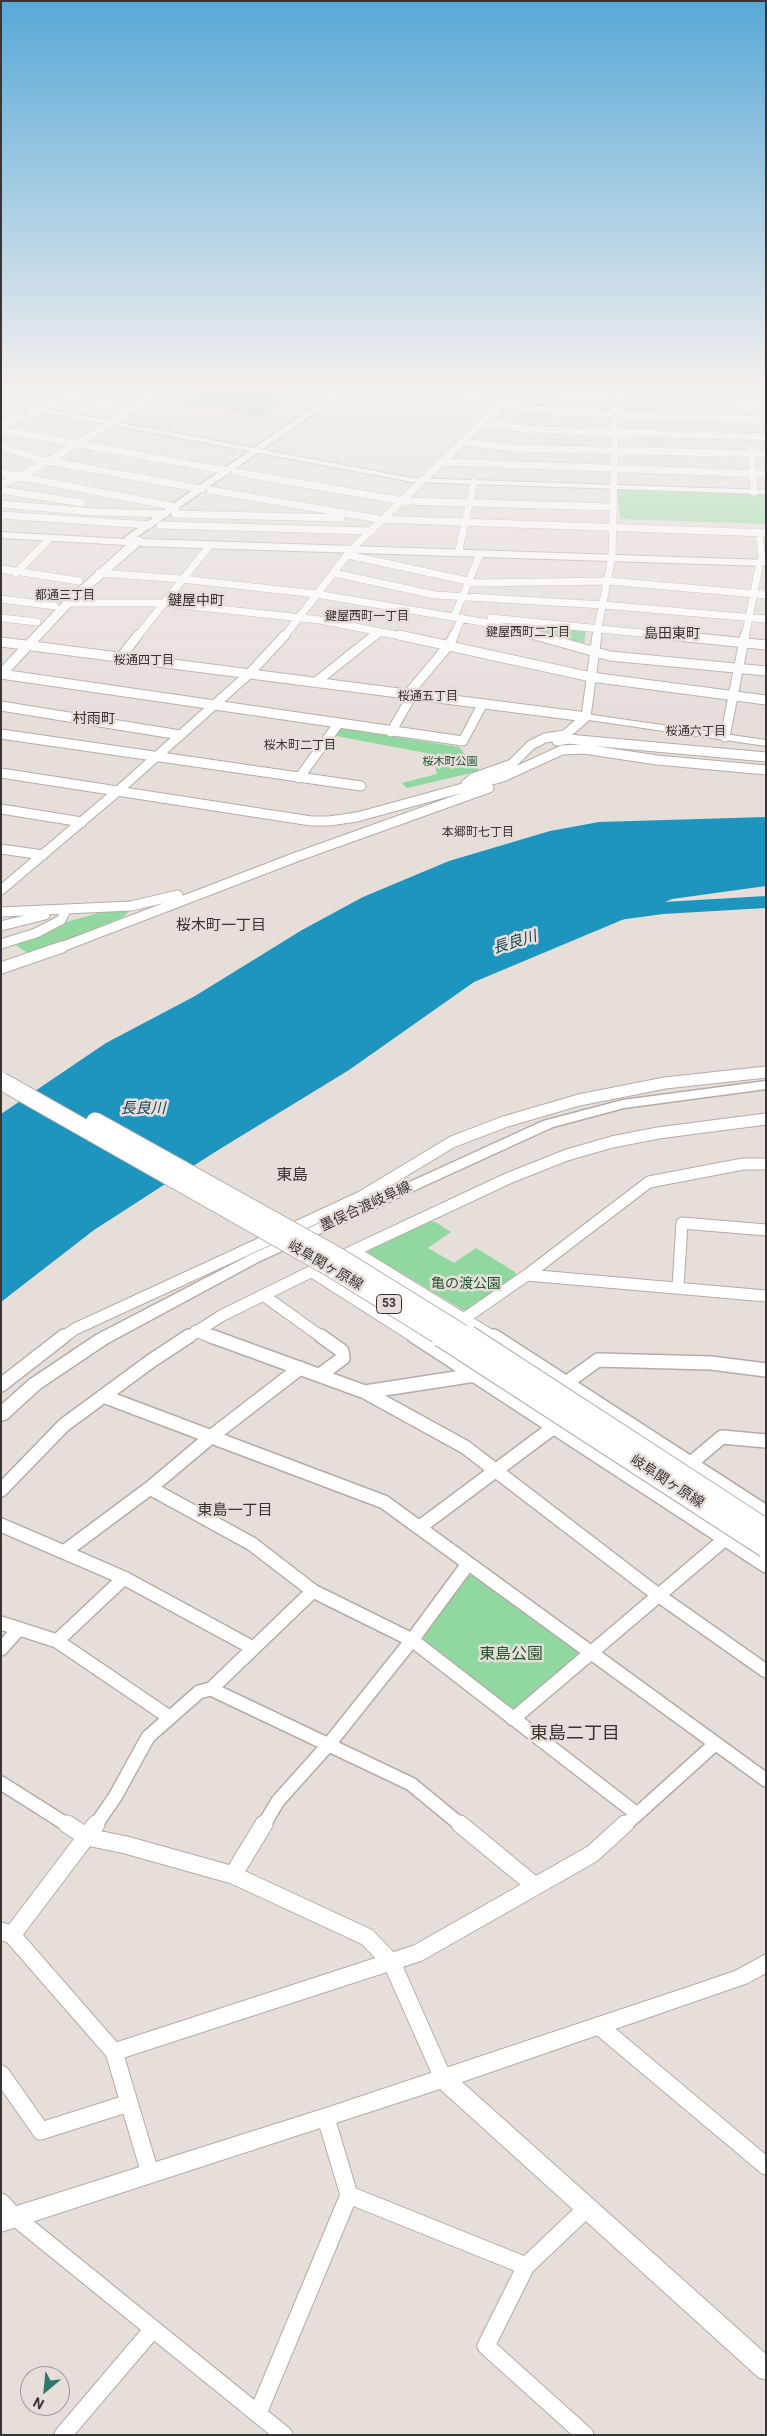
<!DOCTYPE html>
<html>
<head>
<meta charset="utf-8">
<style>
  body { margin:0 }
  #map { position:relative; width:767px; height:2436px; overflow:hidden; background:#e6ded9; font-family:Roboto,sans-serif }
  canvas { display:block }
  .frame { position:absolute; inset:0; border:2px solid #383534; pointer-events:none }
  .north { position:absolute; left:20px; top:2366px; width:50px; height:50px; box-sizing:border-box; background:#e6ded9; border:1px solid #a09a97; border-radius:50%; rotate:208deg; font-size:14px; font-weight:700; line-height:20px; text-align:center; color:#383534 }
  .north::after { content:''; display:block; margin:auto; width:18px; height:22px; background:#30776d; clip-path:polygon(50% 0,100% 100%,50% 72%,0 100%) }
</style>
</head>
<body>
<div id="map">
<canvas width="767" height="2436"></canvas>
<div class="frame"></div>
<div class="north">N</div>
</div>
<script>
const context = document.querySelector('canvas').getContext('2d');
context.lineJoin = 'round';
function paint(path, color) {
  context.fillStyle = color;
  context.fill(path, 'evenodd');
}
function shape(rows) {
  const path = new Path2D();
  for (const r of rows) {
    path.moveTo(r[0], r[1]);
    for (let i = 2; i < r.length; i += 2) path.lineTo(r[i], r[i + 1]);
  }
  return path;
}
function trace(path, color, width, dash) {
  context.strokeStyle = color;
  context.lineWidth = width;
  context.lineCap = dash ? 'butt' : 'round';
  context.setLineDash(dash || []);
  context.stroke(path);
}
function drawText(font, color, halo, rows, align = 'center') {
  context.font = font + ' Roboto,"Noto Sans JP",sans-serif';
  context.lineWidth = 5;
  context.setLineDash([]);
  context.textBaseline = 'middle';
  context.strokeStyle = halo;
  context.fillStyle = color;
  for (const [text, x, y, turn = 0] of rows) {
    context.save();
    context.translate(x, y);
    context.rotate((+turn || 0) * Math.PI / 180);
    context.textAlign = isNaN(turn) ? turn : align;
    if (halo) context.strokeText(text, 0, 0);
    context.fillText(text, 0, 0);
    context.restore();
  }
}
paint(shape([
  [207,387,240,387,293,396,265,414,256,415,182,402],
  [617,490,766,494,766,524,620,519],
  [491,619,586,629,584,645],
  [340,728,459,747,480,771,407,788,402,783,437,774,431,754,336,736],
  [132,909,123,917,31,955,14,944,55,925,99,913],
  [426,1221,435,1222,451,1232,428,1248,454,1263,476,1248,515,1272,516,1276,470,1310,463,1310,368,1253,369,1249],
  [474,1575,579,1652,579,1658,519,1709,512,1710,426,1643,423,1637,467,1576]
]), '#90d89f');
paint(shape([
  [766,817,766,886,672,899,474,982,349,1070,215,1152,94,1230,1,1302,1,1114,106,1043,195,996,302,930,363,897,449,861,550,831,599,822]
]), '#1e95be');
paint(shape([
  [766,896,766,908,663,914,619,920,612,918,610,914,612,910,619,908,663,902,766,896]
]), '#1e95be');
const minorFar4 = shape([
  [297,387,338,394],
  [404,387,556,412,766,420],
  [487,387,572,398,766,404],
  [745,387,748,410],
  [1,395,60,387],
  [67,398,132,410],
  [484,423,535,430,766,437],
  [1,426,92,387],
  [1,430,227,471],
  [463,442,511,448,766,454],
  [1,446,37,459,202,489],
  [751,449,754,492],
  [442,462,766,474],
  [235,472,403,501,613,507],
  [1,473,176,507],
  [1,485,49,461,154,396,101,387],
  [1,490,82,503],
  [210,490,378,519,766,533],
  [1,504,94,512,165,514],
  [175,514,341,518],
  [1,515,149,525],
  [160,525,372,531],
  [759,532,762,559],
  [459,550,474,482],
  [348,555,477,583,609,581,766,595],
  [1,569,79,581],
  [16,573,49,539],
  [99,573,182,579,316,594,494,624,540,637],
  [334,573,435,595,603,605,766,619],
  [1,599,55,606],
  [68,603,163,603,320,620,406,637],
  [454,617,480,554],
  [1,618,37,622],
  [491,618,680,637],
  [137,637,210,545],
  [284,637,351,550,519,387],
  [374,637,380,632],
  [453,637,462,618],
  [596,637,612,557,616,387],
  [745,637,760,562]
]);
const minorFar3 = shape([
  [399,635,591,677,766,700],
  [535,635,610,656,766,671],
  [668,635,766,645],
  [1,642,586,717],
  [120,658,138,635],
  [1,674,463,741,482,705],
  [316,682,375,635],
  [407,695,449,645,454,635],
  [1,706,180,735],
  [391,732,410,699,407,695],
  [1,734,361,786],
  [725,737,745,635],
  [557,741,568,739,766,757],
  [1,773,311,821,329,821,357,817,503,777,562,750,584,749,657,760,766,770],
  [299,778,338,724],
  [466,784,473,778,512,764,531,745,545,738,565,735,586,717,597,635],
  [1,809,82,822],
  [1,849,43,855],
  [1,890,119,790,250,673,285,635],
  [1,912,131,906,178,895],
  [1,926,45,915],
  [1,944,36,933,61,920,66,910],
  [59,948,299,856,489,788]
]);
const minorFar2 = shape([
  [1,968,62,947],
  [353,1251,495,1338],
  [311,1271,416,1338],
  [527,1275,766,1296],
  [678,1287,682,1223,766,1230],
  [263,1295,323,1338],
  [465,1318,527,1275,649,1182,743,1164,766,1164],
  [196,1331,214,1338],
  [62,1338,75,1329,361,1197,452,1142,504,1122,579,1100,665,1083,766,1072],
  [187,1338,221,1316,353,1251,509,1178,567,1155,612,1142,658,1133,766,1119]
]);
const minorFar1 = shape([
  [211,1336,365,1392,465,1447,658,1595,766,1671],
  [414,1336,766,1566],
  [494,1336,766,1512],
  [320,1375,343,1358,342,1351,321,1336],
  [566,1383,598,1360,711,1363,766,1370],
  [1,1385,64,1336],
  [365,1392,475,1375],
  [103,1396,384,1502,766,1780],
  [691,1463,722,1437,766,1441],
  [150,1488,252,1544,313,1591,412,1640,637,1814],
  [1,1490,64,1425,151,1361,189,1336],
  [1,1525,124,1578,253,1648],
  [420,1527,554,1427],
  [64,1552,150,1488,212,1436,300,1368],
  [1,1623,57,1641,169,1717],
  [57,1641,124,1578],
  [1,1649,18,1630],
  [211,1689,411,1784,462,1826],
  [513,1719,725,1539],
  [1,1783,69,1826],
  [95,1826,115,1797,148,1737,199,1692,211,1689,313,1591],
  [263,1826,278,1801,329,1744,412,1640,468,1564],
  [624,1826,715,1744]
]);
const minor = shape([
  [67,1824,87,1837,126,1845,233,1875,367,1937,392,1963,443,2078],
  [460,1824,534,1885],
  [233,1875,264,1824],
  [1,1931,12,1935,114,2052,150,2173],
  [12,1935,96,1824],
  [599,2026,766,2166],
  [114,2052,418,1953,592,1854,625,1824],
  [1,2074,41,2131,129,2103],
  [326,2118,349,2195,526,2266,586,2209],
  [1,2202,15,2217,284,2435],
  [526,2266,486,2346,585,2435],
  [258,2413,349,2195],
  [63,2435,153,2329]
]);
const tertiary = shape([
  [1,400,412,478,766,490,766,494,412,482,1,404,1,400],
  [586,714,766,740,766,746,582,719,582,715,586,714],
  [766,1954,766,1973,748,1983,462,2082,766,2354,766,2380,758,2377,440,2089,1,2232,1,2211,326,2108,688,1987,735,1971,766,1954]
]);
const secondary = shape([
  [342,387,352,387,131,541,125,541,125,537,342,387],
  [766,1081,766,1089,624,1108,553,1127,260,1261,108,1343,41,1388,7,1419,1,1421,1,1405,29,1380,96,1335,250,1255,543,1121,623,1100,766,1081]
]);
const primary = shape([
  [1,532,124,539,139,537,144,539,766,560,766,566,139,546,72,605,5,677,1,678,1,667,64,601,126,545,1,538,1,532]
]);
trace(minorFar4, '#b4aca8', 8);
trace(minorFar3, '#b4aca8', 11);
trace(minorFar2, '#b4aca8', 13);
trace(minorFar1, '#b4aca8', 16);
trace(minor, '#b4aca8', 19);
trace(tertiary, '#b4aca8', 2);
trace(secondary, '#b4aca8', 3);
trace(primary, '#b4aca8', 2);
trace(minorFar4, '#fff', 7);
trace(minorFar3, '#fff', 9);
trace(minorFar2, '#fff', 11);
trace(minorFar1, '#fff', 13);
trace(minor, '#fff', 17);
paint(tertiary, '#fff');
paint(secondary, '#fff');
paint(primary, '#fff');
const primaryBridgeFar1 = shape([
  [1,1081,329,1267,443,1338],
  [95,1121,341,1258,470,1338]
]);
const primaryBridge = shape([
  [441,1336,766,1547],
  [468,1336,766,1530]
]);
trace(primaryBridgeFar1, '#b4aca8', 19, []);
trace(primaryBridge, '#b4aca8', 23, []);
trace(primaryBridgeFar1, '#fff', 17);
trace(primaryBridge, '#fff', 21);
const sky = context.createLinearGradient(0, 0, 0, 728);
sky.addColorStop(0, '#57a8d7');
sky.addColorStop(0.53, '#f4f0ee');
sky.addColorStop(1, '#f4f0ee00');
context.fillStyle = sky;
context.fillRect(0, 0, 767, 728);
drawText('11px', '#215730', '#e6ded9', [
  ["桜木町公園",450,762]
]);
drawText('12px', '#38322e', '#e6ded9', [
  ["都通三丁目",65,596],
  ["鍵屋西町一丁目",367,617],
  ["鍵屋西町二丁目",528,633],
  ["桜通四丁目",144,661],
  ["桜通五丁目",428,697],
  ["桜通六丁目",696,732],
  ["桜木町二丁目",300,746],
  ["本郷町七丁目",478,833]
]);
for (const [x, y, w] of [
  [389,1304,25]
]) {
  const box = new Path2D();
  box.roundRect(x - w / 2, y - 9.5, w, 19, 4);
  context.fillStyle = '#e6ded9';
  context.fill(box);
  trace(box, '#383534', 1);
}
drawText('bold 12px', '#383534', null, [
  ["53",389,1304]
]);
drawText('14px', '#38322e', '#e6ded9', [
  ["鍵屋中町",196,601],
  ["島田東町",672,634],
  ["村雨町",94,719]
]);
drawText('14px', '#383534', '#e6ded9', [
  ["墨俣合渡岐阜線",366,1207,-25],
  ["岐阜関ヶ原線",325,1266,30],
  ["岐阜関ヶ原線",667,1482,33]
]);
drawText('14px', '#215730', '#e6ded9', [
  ["亀の渡公園",466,1284]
]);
drawText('15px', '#38322e', '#e6ded9', [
  ["桜木町一丁目",221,926],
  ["東島一丁目",235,1511]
]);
drawText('italic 15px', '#164456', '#e6ded9', [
  ["長良川",515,943,-17],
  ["長良川",143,1109]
]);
drawText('16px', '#38322e', '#e6ded9', [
  ["東島",292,1176]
]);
drawText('16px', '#215730', '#e6ded9', [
  ["東島公園",511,1655]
]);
drawText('18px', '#38322e', '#e6ded9', [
  ["東島二丁目",575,1734]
]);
</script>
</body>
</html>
